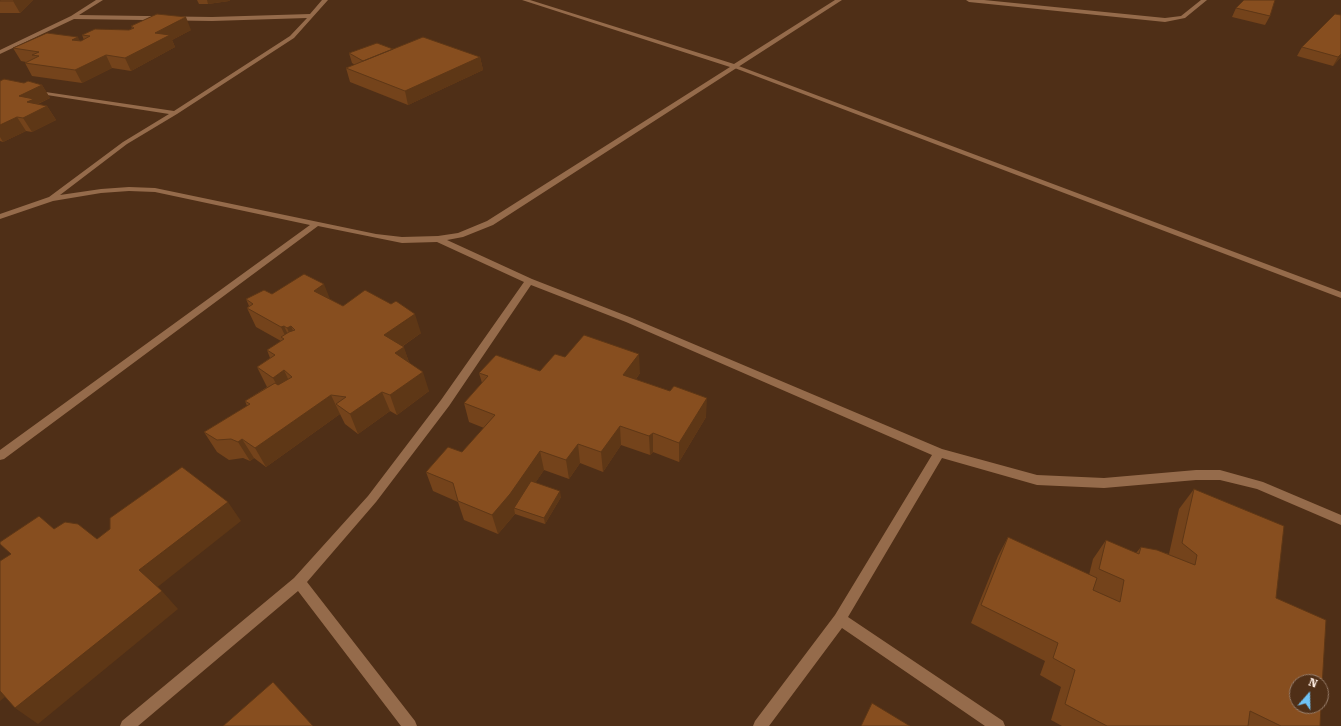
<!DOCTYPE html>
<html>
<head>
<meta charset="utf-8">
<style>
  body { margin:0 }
  #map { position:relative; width:1341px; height:726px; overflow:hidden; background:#4f2f17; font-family:"Roboto Serif",serif }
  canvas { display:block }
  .north { position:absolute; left:1289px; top:674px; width:40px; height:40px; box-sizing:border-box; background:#4f2f17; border:1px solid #957b68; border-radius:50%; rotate:20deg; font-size:11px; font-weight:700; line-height:16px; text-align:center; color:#feede2 }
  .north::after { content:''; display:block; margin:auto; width:14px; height:18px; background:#6fc2f4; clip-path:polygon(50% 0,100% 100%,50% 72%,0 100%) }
</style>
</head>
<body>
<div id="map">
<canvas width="1341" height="726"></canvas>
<div class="north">N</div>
</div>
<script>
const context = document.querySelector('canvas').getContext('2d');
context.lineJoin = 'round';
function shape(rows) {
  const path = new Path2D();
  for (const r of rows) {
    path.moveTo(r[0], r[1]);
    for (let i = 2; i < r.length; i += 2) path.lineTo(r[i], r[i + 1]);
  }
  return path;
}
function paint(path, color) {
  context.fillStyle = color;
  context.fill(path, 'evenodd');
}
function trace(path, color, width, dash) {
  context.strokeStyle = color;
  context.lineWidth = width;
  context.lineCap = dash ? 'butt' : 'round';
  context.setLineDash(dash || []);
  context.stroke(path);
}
paint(shape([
  [966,0,984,0,1165,18,1181,16,1201,0,1207,0,1185,18,1165,22,969,2,966,0],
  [732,65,736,65,1341,292,1341,298,732,67,732,65]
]), '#956b4b');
paint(shape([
  [96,0,103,0,79,15,212,17,310,14,322,0,328,0,294,38,177,114,127,144,60,195,101,189,129,187,155,188,376,234,402,237,438,236,458,233,487,221,730,67,522,0,530,0,734,64,835,0,842,0,493,225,463,237,447,240,532,279,632,318,942,449,1037,475,1104,478,1196,470,1220,470,1263,482,1341,515,1341,525,1257,489,1220,480,1196,480,1104,488,1037,485,942,458,848,617,1003,721,1005,726,985,726,842,628,769,726,753,726,755,721,835,615,932,455,626,322,531,285,449,406,376,502,307,582,415,721,417,726,401,726,298,591,138,726,120,726,122,721,294,578,368,496,441,400,524,282,437,242,402,243,318,226,4,459,0,460,0,450,310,225,155,192,129,191,101,193,53,201,0,219,0,214,49,197,123,142,169,114,34,93,32,92,32,90,174,111,290,36,307,18,212,21,74,19,0,54,0,50,71,16,96,0]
]), '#956b4b');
paint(shape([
  [0,0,33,0,20,13,0,13],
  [197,0,230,0,229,1,208,4,199,4],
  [1236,8,1270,16,1265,25,1232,17],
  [1341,15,1341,57,1333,66,1297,56,1302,47],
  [131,26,191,30,172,40,175,47,131,71,112,68,82,83,32,76,25,63,26,62,21,61,13,48,81,41,84,40,82,35,129,30,132,28],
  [393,49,480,57,483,70,408,105,350,82,346,68,355,65,352,63,349,53],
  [0,81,42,85,50,98,38,104,47,106,56,120,32,132,26,131,3,142,0,141],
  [272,294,330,299,343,306,421,333,403,346,409,362,429,391,397,415,390,411,358,434,345,424,340,414,266,467,254,458,250,461,243,458,229,460,217,452,204,432,247,406,245,401,267,387,257,367,270,358,267,350,281,341,256,327,247,308,249,306,246,299],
  [565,357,640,373,636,379,706,417,679,462,653,452,650,455,621,445,603,472,580,463,569,479,544,470,535,483,561,497,545,524,515,514,498,534,464,520,458,502,433,491,426,472,462,452,484,428,469,422,464,403,482,383,479,373,540,371],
  [1194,489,1276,598,1320,726,1062,726,1051,720,1061,687,1040,675,1045,661,971,623,998,556,1008,537,1089,575,1093,559,1106,540,1136,553,1141,547,1169,554,1179,509]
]), '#74431b');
paint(shape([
  [14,0,33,0,20,13,13,1],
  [207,0,230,0,229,1,208,4],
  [186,17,191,30,172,40,175,47,131,71,125,58,155,33],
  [78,37,84,50,72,40],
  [1341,54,1341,57,1333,66,1338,57],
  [106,55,112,68,82,83,75,70],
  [480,57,483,70,408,105,405,91],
  [42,85,50,98,37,104,47,106,56,120,32,132,23,118,19,96],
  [17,117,26,131,3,142,0,137,0,125],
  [324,284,332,304,314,291],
  [415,314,421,333,391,354,384,335],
  [284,326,293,345,290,346,281,327],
  [291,326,300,346,296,348,287,328],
  [404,347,410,366,395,353],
  [639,354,640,373,624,395,623,375],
  [284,370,293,390,283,397,273,378],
  [423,372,429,391,397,415,390,395],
  [382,392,390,411,358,434,350,414],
  [331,395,340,414,266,467,255,448],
  [707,398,706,417,679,462,679,443],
  [620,426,621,445,603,472,601,452],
  [653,433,653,452,650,455,649,436],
  [242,439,254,458,250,461,238,442],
  [578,444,580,463,569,479,566,460],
  [540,451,544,470,518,509,514,508,515,514,498,534,492,515],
  [560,491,561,497,545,524,544,518],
  [228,502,241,521,155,589,139,570],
  [162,591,178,609,38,724,15,708],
  [0,686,10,693,0,701]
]), '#5e3716');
const building = shape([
  [0,0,14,0,13,1,0,1,0,0],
  [1244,0,1275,0,1270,16,1236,8,1244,0],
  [157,14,186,17,155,33,170,35,125,58,106,55,75,70,25,63,39,56,32,55,39,52,13,48,47,33,78,37,72,40,81,41,90,36,82,35,95,29,129,30,134,28,131,26,157,14],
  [1335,14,1341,15,1341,54,1338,57,1302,47,1335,14],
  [423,37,480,57,405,91,346,68,423,37],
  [377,43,393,49,363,61,349,53,377,43],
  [4,79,24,83,28,81,42,85,19,96,34,99,27,102,47,106,23,118,17,117,0,125,0,81,4,79],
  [304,274,324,284,314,291,343,306,365,290,391,304,396,301,415,314,384,335,404,347,395,353,423,372,390,395,382,392,350,414,336,404,346,397,331,395,255,448,242,439,238,442,231,439,217,440,204,432,250,404,245,401,275,383,278,385,292,377,284,370,273,378,257,367,275,355,267,350,284,339,281,337,289,332,295,330,291,326,287,328,284,326,281,327,247,308,253,304,246,299,264,290,272,294,304,274],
  [584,335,639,354,623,375,670,391,674,386,707,398,679,443,653,433,649,436,620,426,601,452,578,444,566,460,540,451,510,494,492,515,458,501,453,483,426,472,448,447,462,452,495,415,464,403,488,376,479,373,496,355,540,371,555,354,565,357,584,335],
  [182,467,228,502,139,570,162,591,15,708,0,691,0,561,11,554,0,544,0,542,39,516,54,529,65,522,78,524,97,539,110,529,110,518,182,467],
  [531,481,560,491,544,518,514,508,531,481],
  [1194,489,1284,526,1276,598,1326,620,1321,703,1321,682,1297,682,1297,706,1321,706,1320,726,1281,726,1250,711,1248,726,1107,726,1065,704,1075,670,1053,658,1058,643,981,605,1008,537,1097,578,1093,590,1120,602,1124,580,1099,569,1106,540,1139,554,1141,547,1157,550,1195,565,1197,555,1182,543,1194,489],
  [273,682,313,726,223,726,273,682],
  [872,703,910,726,861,726,872,703]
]);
paint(building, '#874e1f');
trace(building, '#5e3716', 1);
</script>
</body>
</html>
